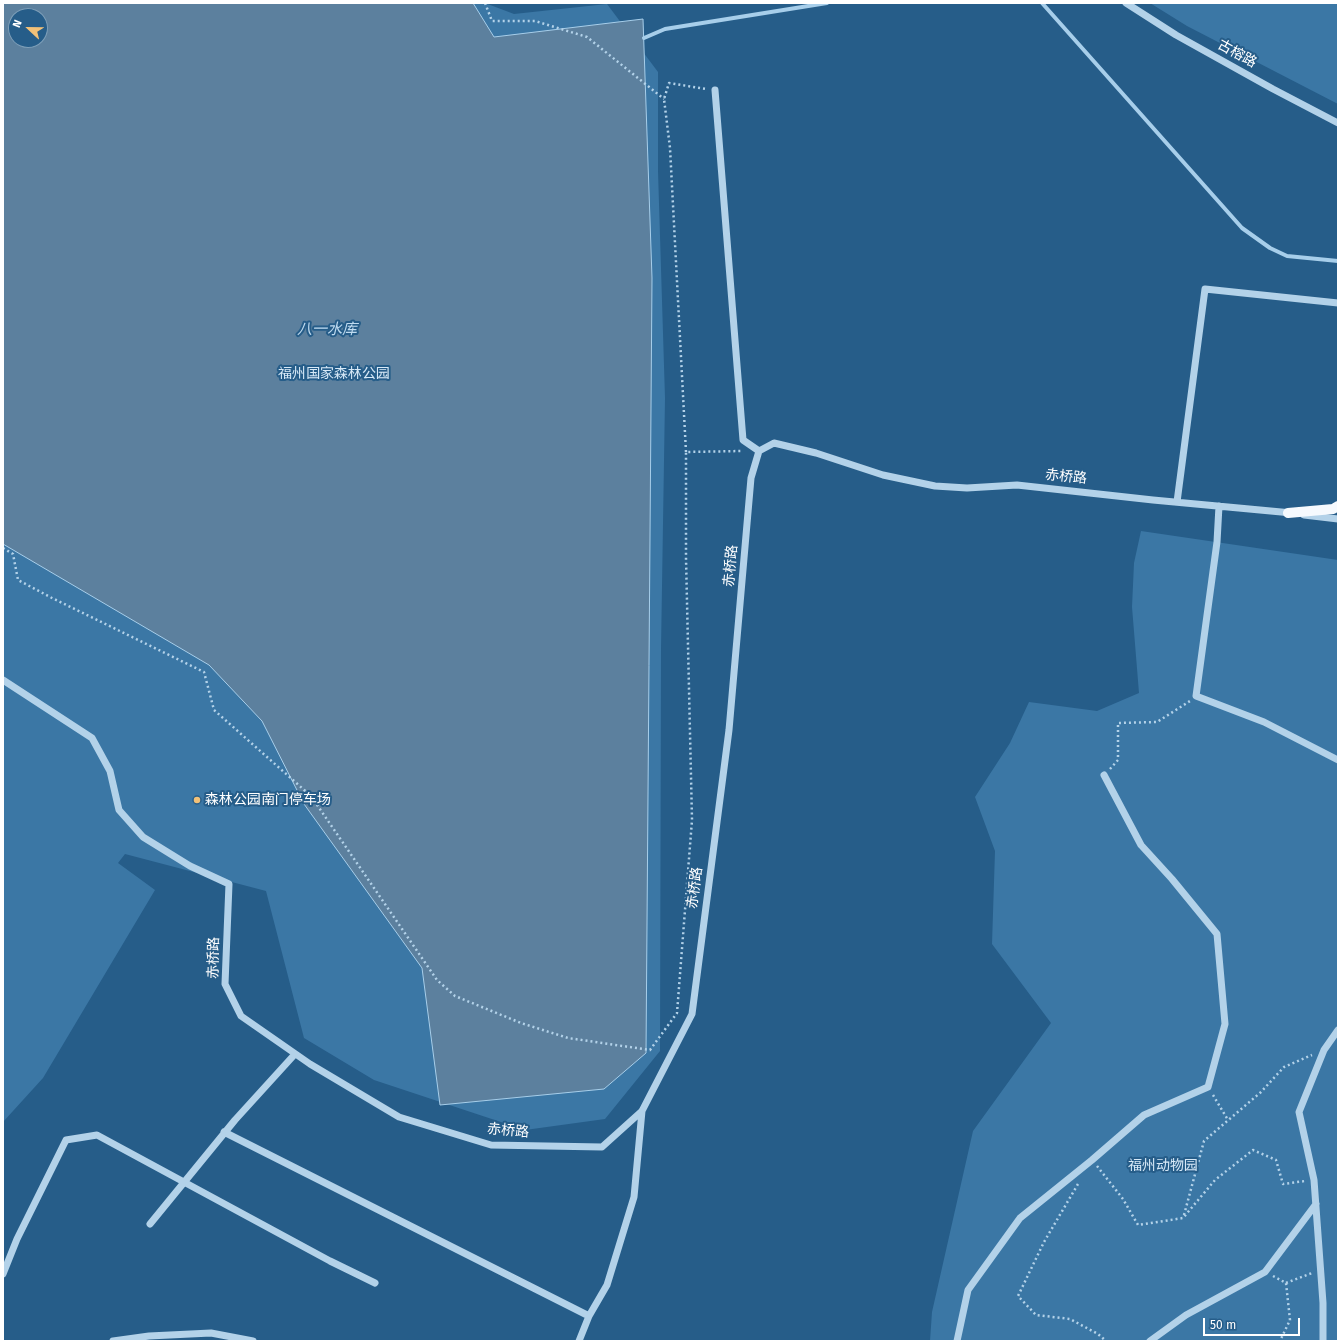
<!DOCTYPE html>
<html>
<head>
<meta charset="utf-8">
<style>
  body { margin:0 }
  #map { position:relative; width:1341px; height:1344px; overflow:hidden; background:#265d89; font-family:"Fira Sans",sans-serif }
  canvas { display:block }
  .frame { position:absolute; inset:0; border:4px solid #fff; pointer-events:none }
  .north { position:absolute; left:8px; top:8px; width:40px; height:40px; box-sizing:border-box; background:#265d89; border:1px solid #7d9eb8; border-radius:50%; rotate:292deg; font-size:11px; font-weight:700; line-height:16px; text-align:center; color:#fff }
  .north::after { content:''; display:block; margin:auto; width:14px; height:18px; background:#f2c178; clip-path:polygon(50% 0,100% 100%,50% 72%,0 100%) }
  .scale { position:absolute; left:1203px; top:1318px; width:97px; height:18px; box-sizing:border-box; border:2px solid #fff; border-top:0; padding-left:5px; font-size:12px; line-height:14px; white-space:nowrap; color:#fff; -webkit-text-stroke:3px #265d89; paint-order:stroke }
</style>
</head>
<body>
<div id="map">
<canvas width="1341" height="1344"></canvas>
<div class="frame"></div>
<div class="north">N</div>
<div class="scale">50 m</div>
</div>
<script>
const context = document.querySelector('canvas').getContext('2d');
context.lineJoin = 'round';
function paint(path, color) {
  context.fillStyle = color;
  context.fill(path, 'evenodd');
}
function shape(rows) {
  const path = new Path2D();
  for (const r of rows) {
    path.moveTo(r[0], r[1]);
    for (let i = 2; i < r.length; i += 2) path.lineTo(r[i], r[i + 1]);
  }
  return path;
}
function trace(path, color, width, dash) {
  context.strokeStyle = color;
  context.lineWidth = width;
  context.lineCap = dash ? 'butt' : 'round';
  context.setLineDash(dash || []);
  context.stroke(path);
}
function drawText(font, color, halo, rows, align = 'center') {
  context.font = font + ' "Fira Sans","Noto Sans SC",sans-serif';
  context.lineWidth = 4;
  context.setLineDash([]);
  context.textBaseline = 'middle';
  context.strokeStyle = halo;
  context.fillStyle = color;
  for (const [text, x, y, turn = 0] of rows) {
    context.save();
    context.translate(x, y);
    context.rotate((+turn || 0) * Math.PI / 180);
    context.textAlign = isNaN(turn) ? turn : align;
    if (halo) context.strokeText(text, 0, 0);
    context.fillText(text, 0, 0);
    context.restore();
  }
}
paint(shape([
  [3,3,485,3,514,14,607,4,658,72,658,171,665,398,661,649,660,1051,605,1119,525,1130,374,1080,304,1038,266,891,125,854,118,863,155,890,43,1078,3,1122],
  [16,16,40,16,40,40,16,40],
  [1150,3,1338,3,1338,104,1187,26],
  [1141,531,1338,560,1338,1341,930,1341,932,1312,973,1131,1051,1023,992,944,995,851,975,797,1010,743,1029,702,1097,711,1139,693,1132,607,1134,563]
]), '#3b77a5');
const water = shape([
  [3,3,473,3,494,37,643,19,652,278,646,1053,604,1089,440,1105,422,968,304,804,262,721,209,665,3,544,3,3],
  [16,16,40,16,40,40,16,40,16,16]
]);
paint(water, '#5c809e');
trace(water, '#a7ceea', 1);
trace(shape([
  [1042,3,1242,228,1270,248,1287,256,1338,261],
  [644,38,665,29,827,3]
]), '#a7ceea', 4);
trace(shape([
  [485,3,492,21,535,21,587,37,664,99],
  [686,452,670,148,664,99,669,83,706,89],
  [3,548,13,554,18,580,52,598,204,672,214,710,311,796,437,980,455,996,521,1023,568,1038,650,1050,677,1013,692,820,686,558,686,452,742,451],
  [1110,769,1118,760,1118,723,1157,722,1190,701],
  [1213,1095,1228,1120],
  [1097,1166,1123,1199,1138,1225,1183,1218,1215,1180,1253,1150,1276,1160,1283,1184,1305,1181],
  [1078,1184,1044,1242,1018,1296,1036,1315,1070,1319,1098,1334,1106,1341],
  [1184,1215,1204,1141,1261,1092,1284,1067,1312,1055],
  [1273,1276,1286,1283,1290,1320,1280,1341],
  [1286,1283,1312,1273]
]), '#b3d2e9', 2.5, [2, 3]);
trace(shape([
  [1126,3,1176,35,1273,89,1338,123],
  [715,90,743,440,759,451],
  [1177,502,1205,289,1338,303],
  [1219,506,1217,542,1196,696,1264,722,1338,760],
  [1304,515,1338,519],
  [3,680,92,738,110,771,119,810,143,837,190,866,229,884,225,984,241,1016,310,1064,399,1117,491,1145,602,1147,642,1111,692,1014,729,730,751,478,759,451,774,443,816,453,883,475,935,486,967,488,1017,485,1153,500,1292,513],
  [224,1132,589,1316],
  [150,1224,235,1120,295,1054],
  [3,1274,17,1239,66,1140,97,1135,330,1261,375,1283],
  [113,1341,149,1336,211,1333,253,1341],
  [579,1341,589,1316,607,1285,634,1197,642,1111],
  [957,1341,968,1290,1020,1218,1092,1160,1144,1115,1208,1087,1225,1024,1217,934,1172,879,1141,845,1104,775],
  [1150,1341,1186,1315,1265,1272,1316,1204],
  [1323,1341,1323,1303,1314,1180,1299,1112,1324,1050,1338,1030]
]), '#b3d2e9', 7);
trace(shape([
  [1288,513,1333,509,1338,506]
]), '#f6fafe', 10);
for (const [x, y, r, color] of [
  [197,800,4,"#f2c178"]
]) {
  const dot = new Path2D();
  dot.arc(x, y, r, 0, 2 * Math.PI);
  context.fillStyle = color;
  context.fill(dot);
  trace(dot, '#265d89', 1.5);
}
drawText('14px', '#fff', '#265d89', [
  ["古榕路",1237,54,29],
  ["赤桥路",1066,477,6],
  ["赤桥路",731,566,-85],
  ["赤桥路",695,888,-82],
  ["赤桥路",214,958,-89],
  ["赤桥路",508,1131,5]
]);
drawText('14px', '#d7e9f7', '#265d89', [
  ["福州国家森林公园",334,374],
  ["福州动物园",1163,1166]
]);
drawText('14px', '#fff', '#265d89', [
  ["森林公园南门停车场",205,800]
], 'left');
drawText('italic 15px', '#bfdbf0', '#265d89', [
  ["八一水库",327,330]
]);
</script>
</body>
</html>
